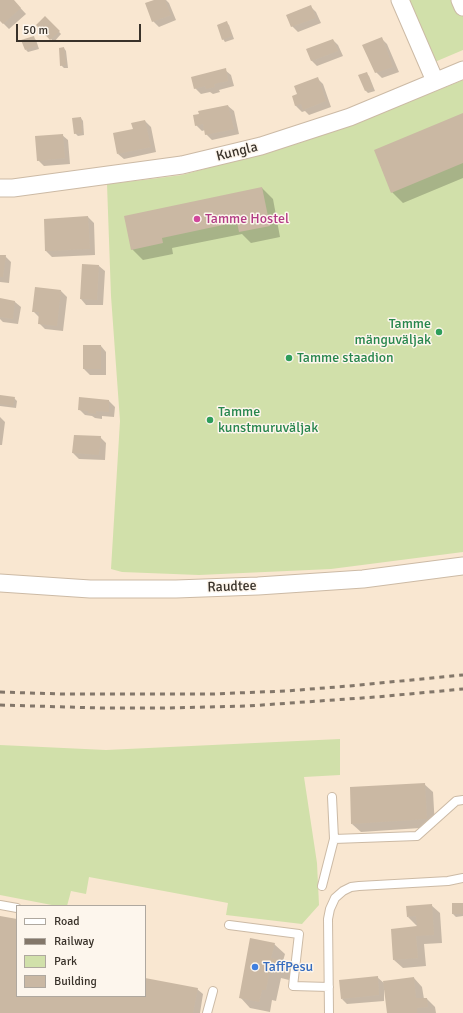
<!DOCTYPE html>
<html>
<head>
<meta charset="utf-8">
<style>
  body { margin:0 }
  #map { position:relative; width:463px; height:1013px; overflow:hidden; background:#f9e7d1; font-family:Signika,sans-serif }
  canvas { display:block }
  .legend { position:absolute; left:16px; top:905px; width:130px; height:92px; box-sizing:border-box; background:#fdf6ed; border:1px solid #afa89f; margin:0; padding:5px 7px; list-style:none; font-size:12px; color:#39322a }
  .legend li { display:flex; align-items:center; gap:8px; height:20px }
  .legend b { width:20px; border:1px solid #afa89f }
  .scale { position:absolute; left:16px; top:24px; width:125px; height:18px; box-sizing:border-box; border:2px solid #39322a; border-top:0; padding-left:5px; font-size:12px; line-height:14px; white-space:nowrap; color:#39322a; -webkit-text-stroke:3px #fdf6ed; paint-order:stroke }
</style>
</head>
<body>
<div id="map">
<canvas width="463" height="1013"></canvas>
<ul class="legend">
<li><b style="height:5px;background:#fff"></b>Road</li>
<li><b style="height:5px;background:#83776a"></b>Railway</li>
<li><b style="height:11px;background:#d1e0aa"></b>Park</li>
<li><b style="height:11px;background:#cab8a3"></b>Building</li>
</ul>
<div class="scale">50 m</div>
</div>
<script>
const context = document.querySelector('canvas').getContext('2d');
context.lineJoin = 'round';
function paint(path, color) {
  context.fillStyle = color;
  context.fill(path, 'evenodd');
}
function shape(rows) {
  const path = new Path2D();
  for (const r of rows) {
    path.moveTo(r[0], r[1]);
    for (let i = 2; i < r.length; i += 2) path.lineTo(r[i], r[i + 1]);
  }
  return path;
}
function trace(path, color, width, dash) {
  context.strokeStyle = color;
  context.lineWidth = width;
  context.lineCap = dash ? 'butt' : 'round';
  context.setLineDash(dash || []);
  context.stroke(path);
}
function drawText(font, color, halo, rows, align = 'center') {
  context.font = font + ' Signika,sans-serif';
  context.lineWidth = 3;
  context.setLineDash([]);
  context.textBaseline = 'middle';
  context.strokeStyle = halo;
  context.fillStyle = color;
  for (const [text, x, y, turn = 0] of rows) {
    context.save();
    context.translate(x, y);
    context.rotate((+turn || 0) * Math.PI / 180);
    context.textAlign = isNaN(turn) ? turn : align;
    if (halo) context.strokeText(text, 0, 0);
    context.fillText(text, 0, 0);
    context.restore();
  }
}
paint(shape([
  [403,0,456,0,463,15,463,50,430,64],
  [463,80,463,552,331,569,199,575,122,572,111,569,120,421,111,296,107,184,151,179,182,175,230,162,259,154,296,144,401,105],
  [340,739,340,775,304,777,317,863,319,905,302,924,226,915,228,903,89,877,86,894,71,891,67,906,57,906,0,895,0,745,106,750]
]), '#d1e0aa');
paint(shape([
  [0,0,13,0,26,14,9,29,0,20],
  [157,0,166,0,169,3,176,20,159,27,153,21],
  [311,7,316,12,321,23,298,32,292,26],
  [45,17,61,34,54,42,37,25],
  [226,22,229,25,234,39,225,42,223,39],
  [33,37,36,40,39,49,28,52,26,50],
  [382,39,387,44,399,72,382,78,376,72],
  [333,40,338,45,343,56,317,66,311,60],
  [64,48,66,51,68,68,64,68,61,65],
  [225,70,231,75,234,86,219,90,220,92,213,94,210,92,201,94,195,88],
  [366,73,369,76,375,91,368,93,366,91],
  [318,79,323,84,331,107,309,115,305,111,302,112,296,106,293,97,299,94],
  [228,106,234,111,239,134,212,140,206,134,205,130,202,131,196,125],
  [463,114,463,178,403,203,392,192],
  [81,118,83,121,84,135,78,136,75,133],
  [145,121,151,127,156,152,124,159,118,154,134,130],
  [62,135,68,140,70,164,44,166,38,160],
  [262,188,273,199,280,237,251,243,242,234,172,248,173,254,143,260,132,249],
  [88,217,94,223,95,255,52,257,46,251,46,220],
  [0,256,5,256,11,262,9,283,0,282],
  [99,266,105,271,103,305,86,305,81,299],
  [61,291,67,297,63,331,45,329,39,323,39,317,33,311],
  [0,299,15,302,21,307,18,324,3,322,0,319],
  [101,346,106,352,106,375,90,375,84,369],
  [0,396,14,398,17,401,16,408,0,406],
  [109,401,115,407,114,417,102,416,102,419,95,418,92,416,85,415,79,409],
  [0,417,5,422,2,445,0,445],
  [100,437,106,443,105,460,79,459,73,453],
  [424,784,433,792,435,827,361,832,352,824],
  [463,904,463,916,456,917,453,914],
  [431,905,440,913,442,943,424,944,426,966,403,968,394,960,418,927,408,917],
  [0,917,17,920,17,996,145,996,145,979,197,989,203,994,200,1013,0,1013],
  [274,944,285,954,283,961,295,972,293,981,281,978,276,1001,272,1000,270,1012,250,1008,240,997],
  [377,977,385,984,414,978,422,987,424,999,427,999,435,1007,436,1013,388,1013,385,990,384,990,384,1001,347,1004,342,999]
]), '#0003');
paint(shape([
  [0,0,14,0,21,8,3,24,0,21],
  [154,0,165,0,171,15,152,22,145,3],
  [311,5,316,18,291,27,286,15],
  [45,16,60,31,50,40,36,25],
  [227,21,232,36,222,40,217,25],
  [34,36,37,46,25,50,21,40],
  [382,37,393,67,375,73,362,45],
  [333,39,338,51,311,61,306,49],
  [64,47,66,65,60,66,59,48],
  [226,68,228,81,214,84,215,87,206,89,205,86,194,89,191,77],
  [367,72,373,88,365,91,358,75],
  [318,77,326,101,303,110,301,104,295,106,292,96,297,94,294,86],
  [228,105,234,129,205,135,203,124,195,126,193,115,199,114,198,111],
  [463,113,463,163,391,193,374,150],
  [81,117,82,133,74,134,72,118],
  [145,120,151,147,117,154,113,133,133,129,131,123],
  [63,134,65,158,37,161,35,136],
  [262,187,270,226,239,232,237,222,162,238,163,243,131,250,124,216],
  [88,216,90,249,45,251,44,219],
  [0,255,6,255,3,277,0,277],
  [82,264,99,265,97,300,80,299],
  [35,287,61,290,57,326,38,324,39,312,32,312],
  [0,298,15,301,13,319,0,317],
  [83,345,101,345,101,369,83,369],
  [0,395,15,397,13,406,0,404],
  [79,397,109,400,109,412,96,411,96,414,88,413,88,411,78,410],
  [74,435,101,436,99,455,72,453],
  [425,783,427,819,351,824,350,787],
  [452,903,463,903,463,914,452,914],
  [432,904,434,935,416,936,418,958,393,960,391,929,417,926,416,916,407,917,406,906],
  [0,916,17,919,17,996,145,996,145,978,198,988,193,1013,0,1013],
  [250,938,275,943,271,958,284,961,282,970,270,968,266,990,262,990,259,1002,239,998],
  [378,976,379,995,341,999,339,980],
  [414,977,416,998,427,998,428,1007,417,1008,417,1013,387,1013,383,981]
]), '#cab8a3');
const lane = shape([
  [332,797,334,839],
  [322,886,334,839,417,836,456,801,463,800],
  [0,905,17,908],
  [229,925,299,934,293,986,329,987],
  [207,1013,213,991],
  [329,1013,328,919,330,909,335,898,343,891,351,887,359,886,448,881,463,878]
]);
const street = shape([
  [400,0,435,81],
  [460,0,463,7],
  [0,188,13,188,182,165,261,146,350,117,463,70],
  [0,583,90,589,176,589,258,586,363,579,463,566]
]);
trace(lane, '#ccbaa5', 10);
trace(street, '#ccbaa5', 19);
trace(lane, '#fff', 8);
trace(street, '#fff', 17);
trace(shape([
  [0,692,62,694,212,694,286,691,349,686,463,675],
  [0,705,100,708,165,708,248,706,376,697,463,689]
]), '#83776a', 3, [5, 5]);
for (const [x, y, r, color] of [
  [197,219,4,"#d1479c"],
  [439,332,4,"#2e9e5b"],
  [289,358,4,"#2e9e5b"],
  [210,420,4,"#2e9e5b"],
  [255,967,4,"#3f7fe0"]
]) {
  const dot = new Path2D();
  dot.arc(x, y, r, 0, 2 * Math.PI);
  context.fillStyle = color;
  context.fill(dot);
  trace(dot, '#fdf6ed', 1.5);
}
drawText('14px', '#39322a', '#fdf6ed', [
  ["Kungla",237,152,-14],
  ["Raudtee",232,587,-2]
]);
drawText('14px', '#b23c85', '#fdf6ed', [
  ["Tamme Hostel",205,219]
], 'left');
drawText('14px', '#27864d', '#fdf6ed', [
  ["Tamme",431,324,"right"],
  ["mänguväljak",431,340,"right"],
  ["Tamme staadion",297,358],
  ["Tamme",218,412],
  ["kunstmuruväljak",218,428]
], 'left');
drawText('14px', '#366cbe', '#fdf6ed', [
  ["TaffPesu",263,967]
], 'left');
</script>
</body>
</html>
